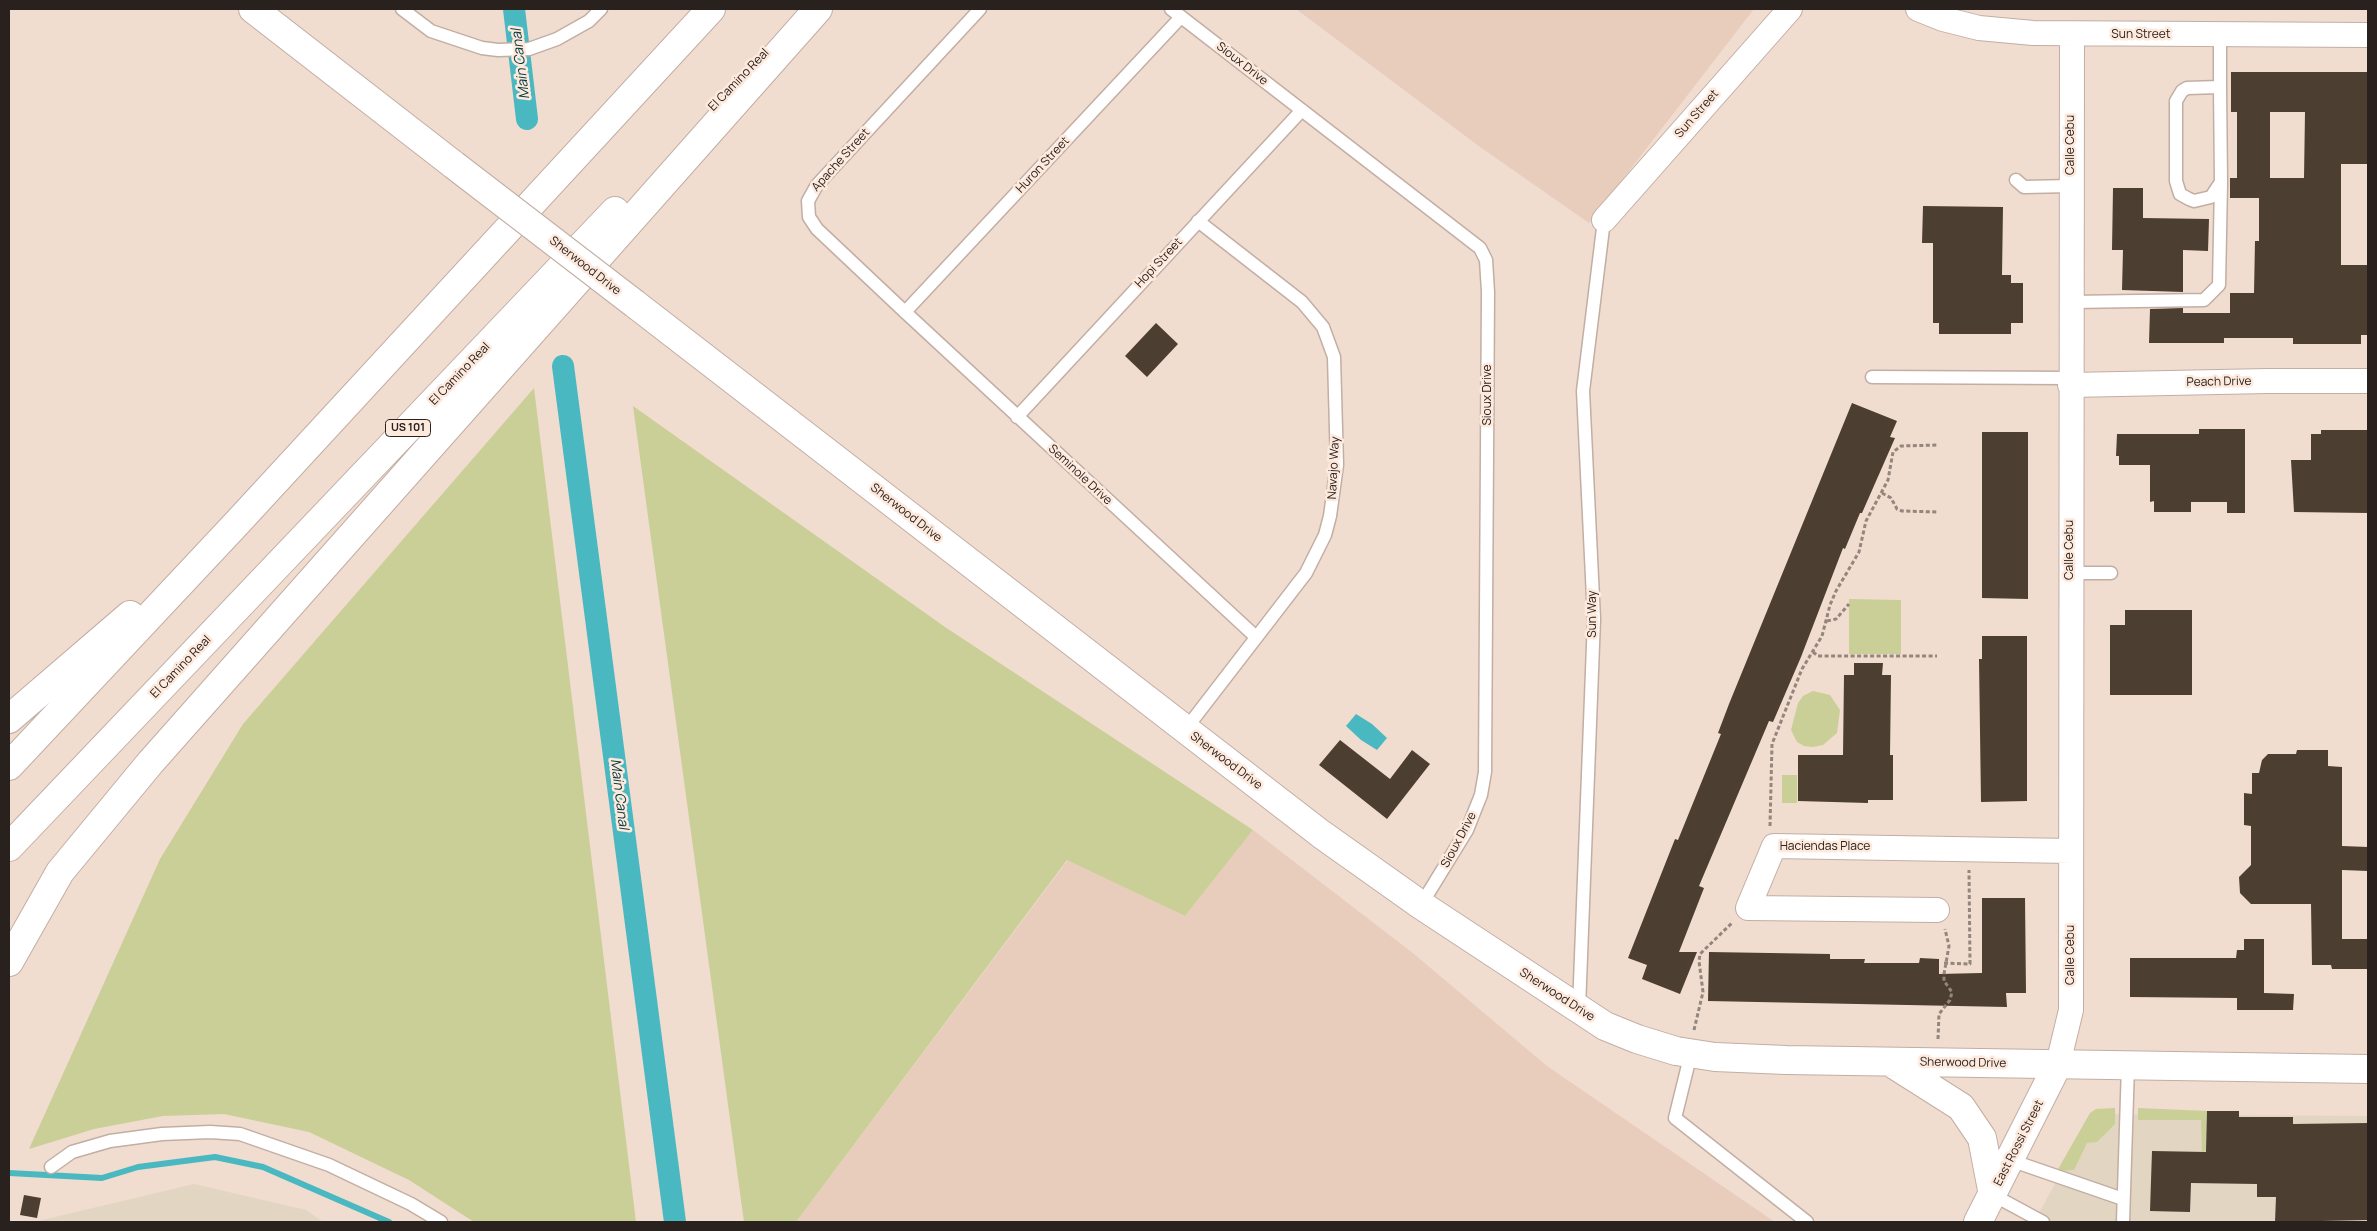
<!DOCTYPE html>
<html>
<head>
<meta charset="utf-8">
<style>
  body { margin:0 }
  #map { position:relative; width:2377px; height:1231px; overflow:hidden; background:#f1dcd0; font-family:Manrope,sans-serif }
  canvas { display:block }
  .frame { position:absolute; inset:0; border:10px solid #29211d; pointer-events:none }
</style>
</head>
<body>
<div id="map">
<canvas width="2377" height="1231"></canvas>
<div class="frame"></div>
</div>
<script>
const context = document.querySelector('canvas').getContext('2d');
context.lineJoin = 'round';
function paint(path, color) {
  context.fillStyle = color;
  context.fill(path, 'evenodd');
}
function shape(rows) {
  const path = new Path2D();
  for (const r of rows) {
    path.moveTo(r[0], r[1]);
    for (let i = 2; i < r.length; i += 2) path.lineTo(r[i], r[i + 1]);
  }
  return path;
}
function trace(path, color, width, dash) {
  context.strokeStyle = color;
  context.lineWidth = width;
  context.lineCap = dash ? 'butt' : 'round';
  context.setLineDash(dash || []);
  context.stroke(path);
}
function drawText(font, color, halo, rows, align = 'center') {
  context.font = font + ' Manrope,sans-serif';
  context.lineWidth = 5;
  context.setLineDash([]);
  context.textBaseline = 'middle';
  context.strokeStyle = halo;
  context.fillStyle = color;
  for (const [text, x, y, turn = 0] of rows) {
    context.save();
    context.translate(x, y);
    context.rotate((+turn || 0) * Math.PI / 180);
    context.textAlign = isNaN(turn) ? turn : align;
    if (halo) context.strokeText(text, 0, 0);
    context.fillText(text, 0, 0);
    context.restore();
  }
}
paint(shape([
  [2093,1114,2368,1116,2368,1222,2034,1222],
  [194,1184,306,1210,323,1222,34,1222]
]), '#e2d5c2');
paint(shape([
  [1296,9,1754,9,1589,223,1480,147],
  [1253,830,1414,954,1547,1066,1775,1222,796,1222,1068,860,1185,916]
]), '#e8cdbd');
paint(shape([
  [534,388,636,1222,474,1222,409,1180,309,1132,224,1114,163,1116,94,1129,29,1149,160,859,243,724],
  [633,406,945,627,1253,830,1185,916,1067,860,796,1222,744,1222],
  [1849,599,1901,600,1901,654,1849,654],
  [1813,691,1830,695,1840,710,1837,733,1823,745,1813,747,1804,746,1797,742,1791,730,1798,703,1803,696],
  [1782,775,1797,775,1797,803,1782,803],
  [2115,1108,2115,1124,2097,1142,2087,1143,2074,1170,2057,1171,2090,1113,2096,1109],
  [2138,1108,2207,1111,2206,1151,2202,1152,2201,1120,2138,1120]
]), '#cacf97');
paint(shape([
  [1356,714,1372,724,1387,738,1377,750,1361,740,1346,726]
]), '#4ab8c1');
trace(shape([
  [9,1173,102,1178,138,1167,215,1157,263,1167,389,1222]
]), '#4ab8c1', 6);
trace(shape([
  [514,9,527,119],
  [563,366,675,1222]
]), '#4ab8c1', 22);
paint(shape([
  [2231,72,2368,72,2368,164,2341,164,2341,265,2368,265,2368,335,2361,335,2361,344,2293,344,2293,338,2224,338,2224,343,2149,343,2150,309,2183,308,2183,313,2230,313,2230,293,2254,293,2255,241,2259,241,2259,198,2230,198,2230,178,2237,178,2237,112,2231,112],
  [2270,112,2305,112,2304,178,2270,178],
  [2113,188,2143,188,2143,218,2209,219,2208,251,2183,250,2183,292,2122,290,2123,250,2112,250],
  [1923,206,2003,207,2002,275,2011,275,2011,283,2023,283,2023,323,2011,323,2011,334,1939,334,1939,323,1933,323,1933,243,1922,243],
  [1156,323,1178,344,1147,377,1125,356],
  [1852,403,1897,421,1890,437,1895,438,1862,513,1860,513,1845,549,1843,548,1801,657,1773,722,1769,721,1699,886,1704,888,1679,952,1697,952,1680,994,1642,979,1647,965,1628,958,1675,839,1678,840,1721,734,1718,733,1729,704],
  [2199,429,2245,429,2245,513,2227,513,2227,502,2191,502,2191,512,2154,512,2154,501,2150,502,2150,465,2119,465,2119,456,2116,456,2117,434,2199,434],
  [2321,430,2368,430,2368,513,2294,512,2291,460,2311,460,2311,434,2321,434],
  [1982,432,2028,432,2028,599,1982,598],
  [2125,610,2192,610,2192,695,2110,695,2110,625,2125,625],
  [1982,636,2027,636,2027,801,1981,802,1979,659,1982,659],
  [1854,663,1883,663,1882,675,1891,675,1890,755,1893,755,1893,800,1868,800,1868,803,1798,801,1798,755,1843,755,1844,675,1854,675],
  [1340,740,1390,779,1412,750,1430,764,1387,819,1319,765],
  [2297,750,2328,750,2328,766,2342,767,2342,846,2368,847,2368,871,2342,870,2342,939,2368,939,2368,969,2332,969,2331,965,2312,965,2311,904,2251,904,2240,893,2239,877,2251,865,2251,826,2244,825,2244,793,2252,794,2252,773,2259,773,2262,760,2268,754,2296,754],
  [1982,898,2025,898,2026,993,2006,993,2007,1007,1708,1001,1709,952,1830,954,1830,959,1865,959,1864,963,1919,963,1920,958,1939,959,1939,974,1982,973],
  [2244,939,2264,939,2264,993,2294,994,2293,1010,2237,1010,2237,998,2130,997,2130,958,2236,958,2237,950,2244,950],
  [2207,1111,2239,1111,2239,1117,2293,1117,2293,1124,2368,1123,2368,1220,2275,1222,2276,1197,2257,1197,2257,1184,2191,1183,2190,1212,2150,1211,2152,1151,2206,1152],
  [24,1195,41,1198,37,1218,20,1215]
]), '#4c3e31');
const service = shape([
  [402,9,431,31,482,48,498,50,529,49,557,39,589,21,601,9],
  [980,9,817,185,808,201,809,217,817,229,905,312,1256,637],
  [1171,9,1480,248,1486,260,1488,292,1485,772,1481,795,1467,830,1421,905],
  [2220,35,2220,87,2221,182,2211,197,2194,201,2189,199,2180,194,2176,181,2176,101,2182,91,2187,88,2220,87],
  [2016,180,2024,187,2071,186],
  [2071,302,2204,300,2219,285,2221,183],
  [905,312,1181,17],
  [1872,377,2070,378],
  [1017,417,1302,110],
  [2070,573,2111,573],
  [1185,730,1306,573,1325,535,1330,516,1337,465,1334,357,1323,327,1302,302,1198,221],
  [1579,1008,1594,619,1583,391,1604,220],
  [1691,1053,1675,1118,1807,1222],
  [2010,1160,2123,1199],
  [51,1167,72,1152,110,1141,162,1134,210,1132,240,1134,329,1165,411,1204,441,1222],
  [1993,1195,2043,1222],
  [2123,1222,2128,1065]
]);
const minor = shape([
  [1918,9,1943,19,1979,28,2033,33,2368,35],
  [1604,220,1790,9],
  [2070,385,2268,381,2368,381],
  [1937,910,1748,908,1774,846,2071,851],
  [2058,1064,2071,1010,2072,34]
]);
const tertiary = shape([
  [1978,1222,2058,1064]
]);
const secondary = shape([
  [253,9,454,165],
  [635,304,1321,834,1421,905,1605,1026,1637,1039,1676,1051,1715,1057,1786,1060,2368,1069],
  [1890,1062,1961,1107,1982,1138,1993,1195]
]);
const motorway = shape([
  [9,719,130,615],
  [9,766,237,523,711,9],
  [9,847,615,211],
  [9,962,60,872,150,763,818,9]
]);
trace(service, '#c2aea3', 15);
trace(minor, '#c2aea3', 26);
trace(tertiary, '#c2aea3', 30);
trace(secondary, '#c2aea3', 30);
trace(motorway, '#c2aea3', 30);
trace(shape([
  [1882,493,1891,498,1897,509,1902,511,1938,512],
  [1827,621,1836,619,1849,604],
  [1813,652,1818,656,1937,656],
  [1770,826,1772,744,1802,669,1822,636,1830,605,1836,591,1859,552,1866,521,1888,480,1893,452,1901,446,1938,445],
  [1944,963,1970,964,1969,870],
  [1694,1030,1703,992,1699,961,1700,954,1733,922],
  [1938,1039,1939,1014,1950,1000,1952,992,1944,981,1944,974,1949,946,1945,929]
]), '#94857d', 3, [4, 2.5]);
trace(service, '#fff', 12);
trace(minor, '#fff', 24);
trace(tertiary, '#fff', 28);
trace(secondary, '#fff', 28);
trace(motorway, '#fff', 28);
const secondaryBridge = shape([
  [454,165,635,304]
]);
trace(secondaryBridge, '#c2aea3', 30, []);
trace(secondaryBridge, '#fff', 28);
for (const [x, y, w] of [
  [408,428,45]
]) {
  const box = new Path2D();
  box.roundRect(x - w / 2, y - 8.5, w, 17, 4);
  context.fillStyle = '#fee9dd';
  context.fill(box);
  trace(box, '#29211d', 1);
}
drawText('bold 11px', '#29211d', null, [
  ["US 101",408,428]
]);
drawText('12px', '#29211d', '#fee9dd', [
  ["Sun Street",2141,35],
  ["Sioux Drive",1242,64,38],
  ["El Camino Real",739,80,-46],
  ["Sun Street",1697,114,-49],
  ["Calle Cebu",2071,145,-90],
  ["Apache Street",841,160,-48],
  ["Huron Street",1043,165,-47],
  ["Hopi Street",1159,263,-47],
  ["Sherwood Drive",585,266,38],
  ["El Camino Real",460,374,-46],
  ["Peach Drive",2219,382,-1],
  ["Sioux Drive",1488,395,-90],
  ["Navajo Way",1334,468,-87],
  ["Seminole Drive",1080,475,43],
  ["Sherwood Drive",906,513,38],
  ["Calle Cebu",2070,550,-90],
  ["Sun Way",1593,614,-90],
  ["El Camino Real",181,667,-46],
  ["Sherwood Drive",1226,761,37],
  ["Sioux Drive",1459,840,-62],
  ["Haciendas Place",1825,847],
  ["Calle Cebu",2071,955,-90],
  ["Sherwood Drive",1557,995,33],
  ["Sherwood Drive",1963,1063,1],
  ["East Rossi Street",2019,1143,-63]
]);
drawText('italic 14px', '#02393c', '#fee9dd', [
  ["Main Canal",521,64,-97],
  ["Main Canal",619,794,83]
]);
</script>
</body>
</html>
